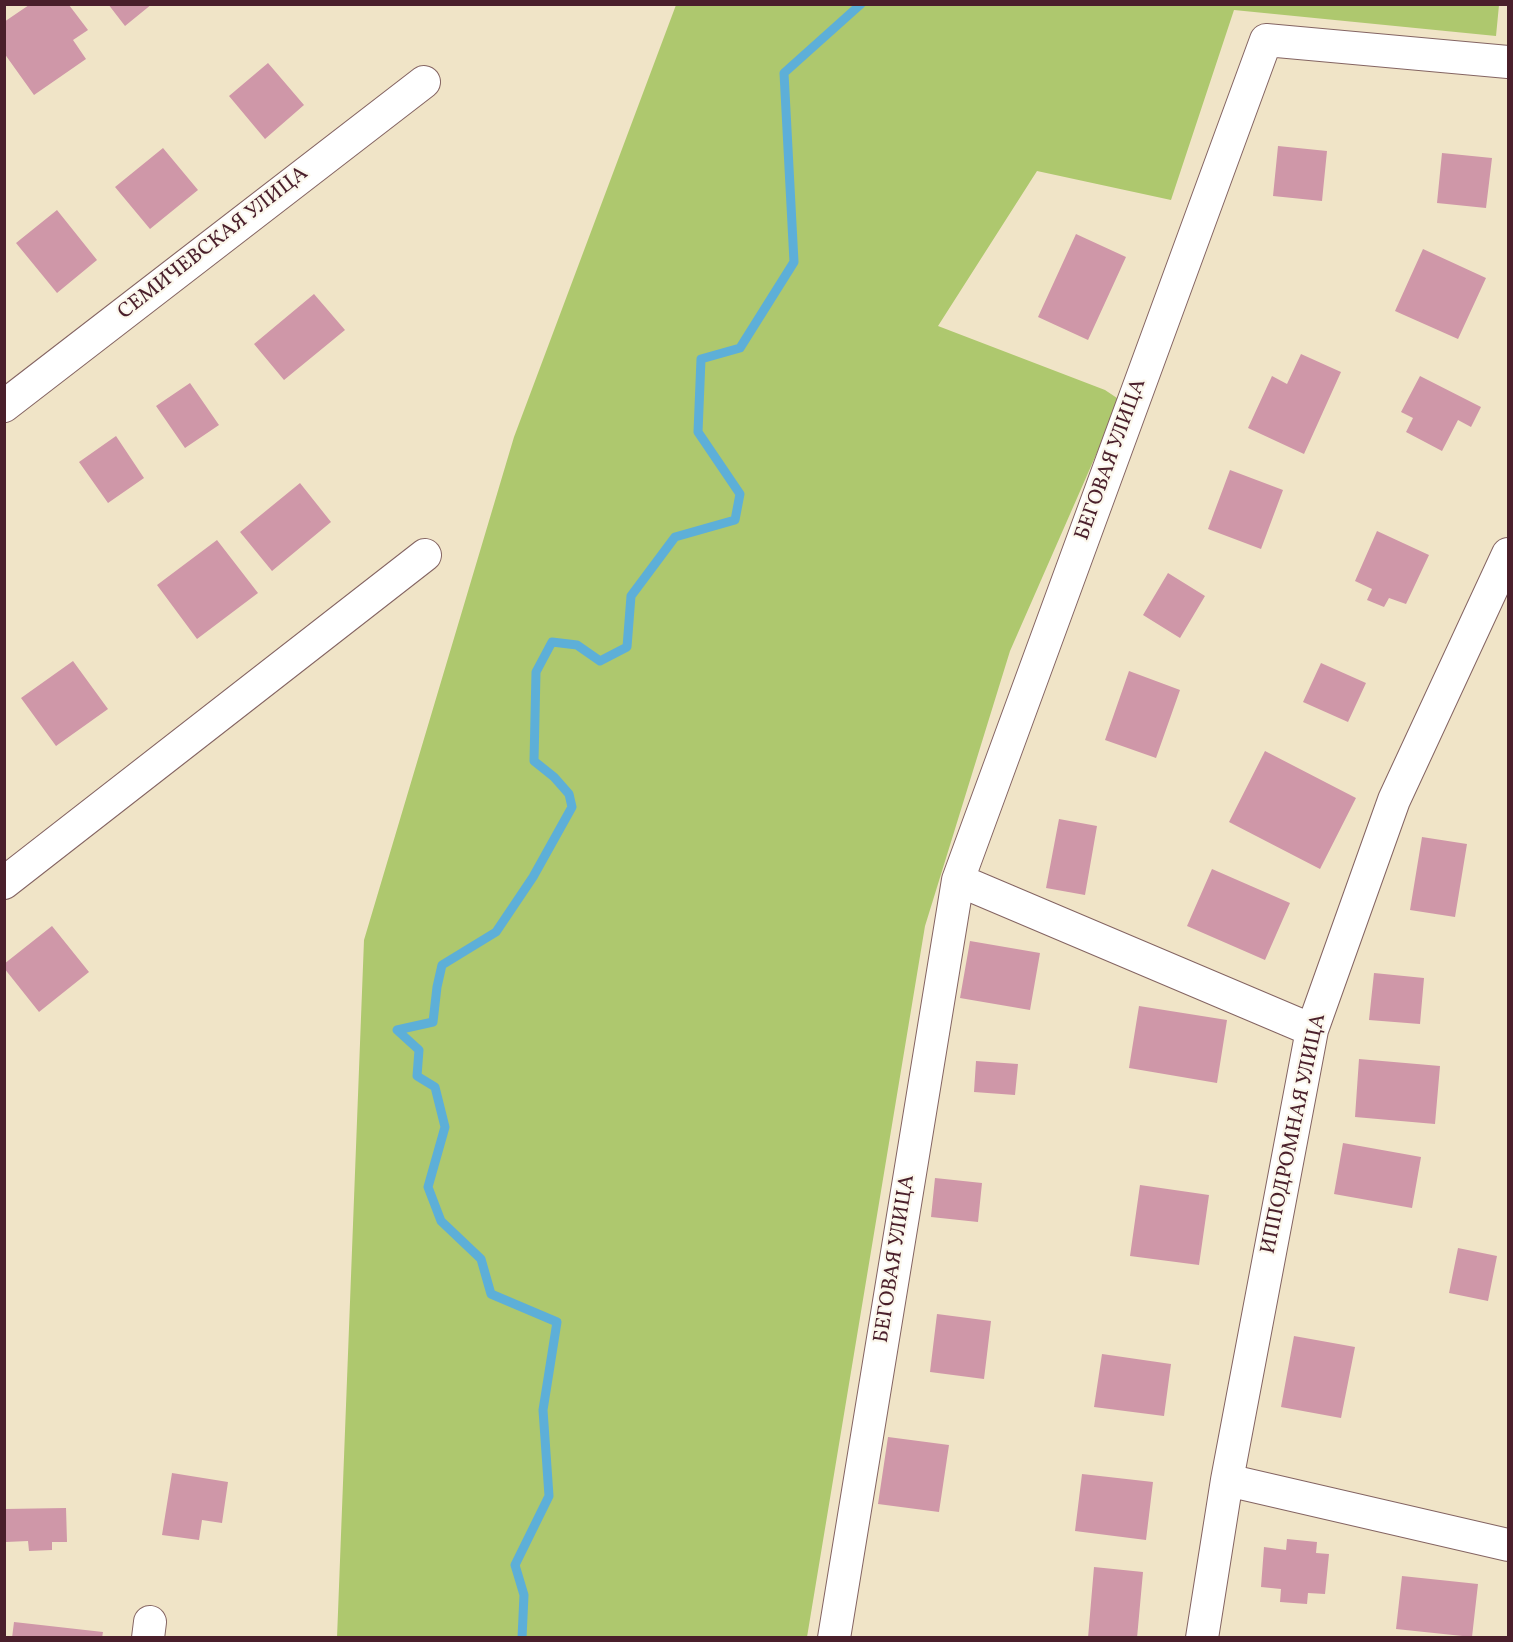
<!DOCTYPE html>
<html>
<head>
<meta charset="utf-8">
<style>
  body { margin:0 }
  #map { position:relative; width:1513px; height:1642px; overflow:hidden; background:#f0e4c7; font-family:Vollkorn,serif }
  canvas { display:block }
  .frame { position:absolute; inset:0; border:6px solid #4a1f2b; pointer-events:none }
</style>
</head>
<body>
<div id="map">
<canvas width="1513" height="1642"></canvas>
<div class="frame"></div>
</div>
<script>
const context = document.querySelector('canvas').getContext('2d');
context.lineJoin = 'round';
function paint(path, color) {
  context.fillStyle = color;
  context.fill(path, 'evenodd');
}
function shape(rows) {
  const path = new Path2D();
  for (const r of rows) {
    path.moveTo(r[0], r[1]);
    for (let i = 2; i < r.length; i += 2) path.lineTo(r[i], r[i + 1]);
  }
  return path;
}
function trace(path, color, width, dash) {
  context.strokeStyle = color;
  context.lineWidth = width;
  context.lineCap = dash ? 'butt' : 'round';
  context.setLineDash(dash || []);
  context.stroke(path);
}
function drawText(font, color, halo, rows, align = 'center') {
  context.font = font + ' Vollkorn,serif';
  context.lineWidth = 4.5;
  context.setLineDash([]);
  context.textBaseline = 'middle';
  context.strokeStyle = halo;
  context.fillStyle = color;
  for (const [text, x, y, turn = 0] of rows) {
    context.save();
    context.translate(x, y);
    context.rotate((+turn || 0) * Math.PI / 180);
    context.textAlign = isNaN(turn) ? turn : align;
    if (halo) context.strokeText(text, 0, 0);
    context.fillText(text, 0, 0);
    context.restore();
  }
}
paint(shape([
  [676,5,1499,5,1496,36,1234,10,1171,200,1037,171,938,326,1105,390,1120,400,1010,651,925,926,807,1637,337,1638,364,940,514,437]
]), '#aec86e');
trace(shape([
  [522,1638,524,1595,515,1565,549,1496,543,1410,557,1322,491,1294,481,1259,441,1221,428,1187,445,1127,435,1087,417,1076,419,1050,397,1030,433,1022,437,987,442,965,496,932,533,877,572,807,569,794,554,777,534,761,536,672,552,642,577,645,600,661,627,647,631,596,675,537,735,520,740,494,698,432,701,359,740,348,794,262,784,73,861,4]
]), '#5dafd8', 9);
paint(shape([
  [108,4,152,4,125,26],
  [29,5,69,5,88,30,73,40,86,59,34,95,4,53,4,22],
  [268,63,304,105,265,139,229,96],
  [1278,146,1327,151,1322,201,1273,196],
  [163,148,198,190,150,229,115,187],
  [1442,153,1492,158,1486,208,1437,203],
  [57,210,97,260,57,293,16,243],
  [1076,234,1126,257,1088,340,1038,317],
  [1423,249,1486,278,1458,339,1395,311],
  [314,294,345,330,284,380,254,344],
  [1301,354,1341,372,1304,454,1248,428,1272,376,1287,384],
  [1420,376,1481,407,1471,427,1458,420,1442,451,1406,432,1413,418,1401,412],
  [190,383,219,425,185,448,156,406],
  [116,436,144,478,108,503,79,462],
  [1230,470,1283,490,1261,549,1208,529],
  [300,483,331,522,272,571,240,532],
  [1377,531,1429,555,1406,604,1389,598,1384,607,1367,600,1372,589,1355,581],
  [217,540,258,593,197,639,157,585],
  [1168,573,1205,596,1180,638,1143,615],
  [73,661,108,709,56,746,21,698],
  [1321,663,1366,683,1348,722,1303,702],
  [1129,671,1180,690,1156,758,1105,740],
  [1265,751,1356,798,1320,869,1229,822],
  [1059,819,1097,826,1085,895,1046,888],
  [1422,837,1467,844,1455,917,1410,910],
  [1212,869,1290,903,1265,960,1187,926],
  [52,926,89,972,39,1012,4,968,4,964],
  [970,941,1040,953,1030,1010,960,998],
  [1374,973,1424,978,1420,1024,1369,1020],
  [1139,1006,1227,1020,1217,1083,1129,1068],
  [1359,1059,1440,1066,1435,1124,1355,1117],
  [976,1061,1018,1064,1015,1095,974,1092],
  [1343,1143,1421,1157,1412,1208,1334,1194],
  [935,1178,982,1183,978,1222,931,1217],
  [1140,1185,1209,1195,1199,1265,1130,1256],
  [1458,1248,1497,1256,1488,1301,1449,1293],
  [937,1314,991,1321,984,1379,930,1372],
  [1294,1336,1355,1347,1341,1418,1281,1407],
  [1102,1354,1171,1364,1164,1416,1094,1407],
  [888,1437,949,1445,939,1512,878,1504],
  [172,1473,228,1482,222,1523,202,1520,199,1540,162,1535],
  [1082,1474,1153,1482,1146,1540,1075,1531],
  [66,1508,67,1542,52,1542,52,1550,29,1551,28,1541,6,1542,5,1509],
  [1287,1539,1317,1542,1316,1553,1329,1554,1325,1594,1308,1593,1307,1604,1280,1602,1281,1589,1261,1587,1264,1547,1286,1550],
  [1094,1567,1143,1572,1137,1638,1088,1638],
  [1402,1576,1478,1584,1472,1637,1396,1629],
  [14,1622,103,1632,102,1638,12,1638]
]), '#cf97a8');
const minor = shape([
  [4,406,424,82],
  [958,880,1266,40,1508,62],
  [4,883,425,555],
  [1227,1480,1508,1545],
  [148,1638,150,1622],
  [834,1638,958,880,1312,1030],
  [1202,1638,1227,1480,1312,1030,1394,800,1508,554]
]);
trace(minor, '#846462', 34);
trace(minor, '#fff', 32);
drawText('21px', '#4a1f2b', '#fbf7ec', [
  ["СЕМИЧЕВСКАЯ УЛИЦА",214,244,-38],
  ["БЕГОВАЯ УЛИЦА",1112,460,-70],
  ["ИППОДРОМНАЯ УЛИЦА",1295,1134,-78],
  ["БЕГОВАЯ УЛИЦА",896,1259,-81]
]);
</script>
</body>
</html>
